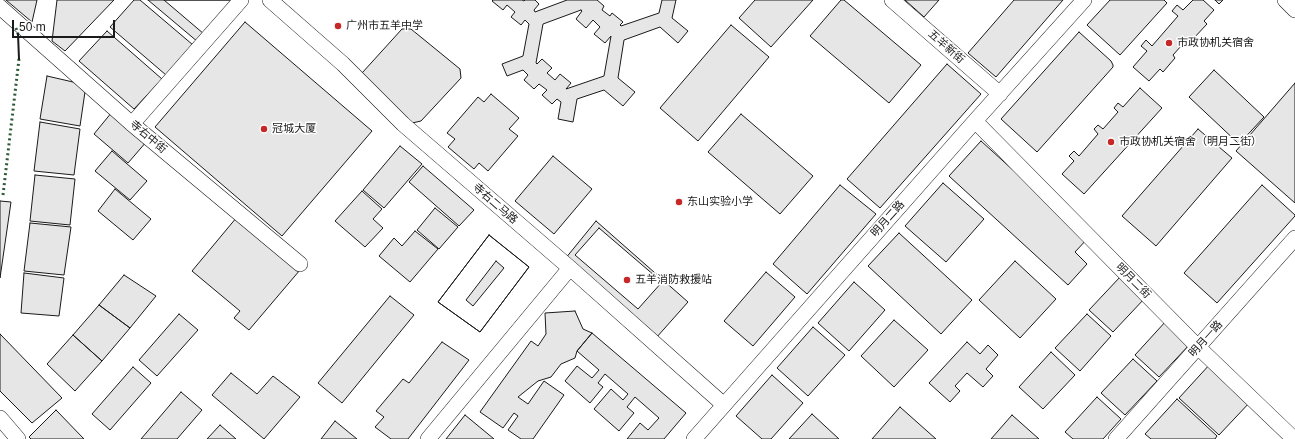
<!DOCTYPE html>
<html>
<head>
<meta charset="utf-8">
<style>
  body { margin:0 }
  #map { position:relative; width:1295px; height:439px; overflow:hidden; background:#fff; font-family:Helvetica,sans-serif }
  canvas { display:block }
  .scale { position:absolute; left:12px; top:20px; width:103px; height:18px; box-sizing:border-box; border:2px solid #1a1a1a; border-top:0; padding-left:5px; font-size:12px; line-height:14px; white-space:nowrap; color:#1a1a1a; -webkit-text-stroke:3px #fff; paint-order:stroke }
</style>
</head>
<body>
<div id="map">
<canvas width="1295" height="439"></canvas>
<div class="scale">50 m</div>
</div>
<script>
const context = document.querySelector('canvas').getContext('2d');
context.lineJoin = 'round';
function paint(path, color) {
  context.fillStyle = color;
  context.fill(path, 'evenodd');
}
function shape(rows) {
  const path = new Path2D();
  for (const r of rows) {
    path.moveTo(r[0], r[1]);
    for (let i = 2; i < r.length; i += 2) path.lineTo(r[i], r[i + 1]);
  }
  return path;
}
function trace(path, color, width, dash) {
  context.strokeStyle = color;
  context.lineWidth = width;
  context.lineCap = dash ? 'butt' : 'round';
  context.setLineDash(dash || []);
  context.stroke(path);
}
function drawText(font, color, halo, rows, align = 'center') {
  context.font = font + ' Helvetica,"Noto Sans SC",sans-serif';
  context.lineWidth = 3;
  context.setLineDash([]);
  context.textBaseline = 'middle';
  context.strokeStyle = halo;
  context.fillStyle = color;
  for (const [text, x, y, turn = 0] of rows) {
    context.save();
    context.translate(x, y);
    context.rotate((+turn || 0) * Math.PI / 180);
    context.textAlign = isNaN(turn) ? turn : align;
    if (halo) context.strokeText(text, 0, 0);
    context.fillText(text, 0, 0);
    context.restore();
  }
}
const building = shape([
  [6,0,37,0,32,22,6,0],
  [57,0,114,0,65,51,52,41,57,0],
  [134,0,140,0,193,45,166,75,110,27,134,0],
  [148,0,234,0,198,42,148,0],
  [164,0,233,0,204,34,164,0],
  [493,0,522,0,524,1,525,0,535,0,539,4,534,10,535,12,567,0,597,0,604,6,602,10,610,16,612,13,623,22,620,25,621,26,659,13,662,0,676,0,672,18,688,31,678,43,660,27,624,40,618,78,635,92,623,106,604,90,577,99,573,122,558,119,561,102,557,99,552,104,542,95,547,90,539,84,534,89,524,80,528,75,523,70,507,76,502,64,523,56,529,24,525,20,521,25,511,17,515,12,507,5,503,10,492,1,493,0],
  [581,10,582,11,576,19,586,28,593,20,600,27,594,34,605,43,611,36,604,76,566,89,571,83,560,74,555,80,547,73,552,68,542,59,537,64,536,63,543,24,581,10],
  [755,0,813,0,771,47,739,18,755,0],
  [841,0,844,0,921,65,889,103,810,36,841,0],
  [905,0,939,0,924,17,905,0],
  [1014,0,1063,0,996,77,968,53,1014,0],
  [1110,0,1164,0,1167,3,1120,55,1087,25,1110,0],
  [1193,0,1203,0,1214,10,1204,21,1207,24,1193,39,1190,36,1173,55,1175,58,1163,72,1160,69,1149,81,1133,67,1147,51,1141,46,1146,40,1152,46,1178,16,1172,11,1177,5,1183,10,1193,0],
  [1215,0,1223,0,1219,4,1215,0],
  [245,22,372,131,282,236,155,127,245,22],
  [731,25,769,57,698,141,660,108,731,25],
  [402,29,411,29,460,69,461,78,421,121,412,123,362,73,402,29],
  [107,31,162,79,134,109,79,61,107,31],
  [1079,32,1111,61,1113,65,1113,67,1037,152,1001,119,1079,32],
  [947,64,981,94,880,208,847,179,947,64],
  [1214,70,1264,117,1239,144,1189,97,1214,70],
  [47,76,86,85,80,126,40,119,47,76],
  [1295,83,1295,203,1236,151,1295,83],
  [1140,88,1162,108,1084,194,1062,174,1074,161,1069,156,1074,151,1079,156,1098,134,1094,129,1098,125,1103,129,1118,112,1114,108,1118,103,1123,107,1140,88],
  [491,94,519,118,509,129,518,136,488,171,479,163,474,169,448,147,455,139,447,133,478,97,484,102,491,94],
  [112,112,147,141,128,163,94,134,112,112],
  [741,114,813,176,780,214,708,152,741,114],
  [40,122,80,129,74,175,34,171,40,122],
  [1198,129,1232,158,1156,246,1122,216,1198,129],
  [981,141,1088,238,1075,252,1087,264,1068,285,949,176,981,141],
  [400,146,422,164,384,208,363,190,400,146],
  [112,151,147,181,130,200,95,171,112,151],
  [553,156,592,189,554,234,515,201,553,156],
  [423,166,474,210,459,226,409,182,423,166],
  [35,175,75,179,70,225,30,221,35,175],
  [943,183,984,219,946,262,905,226,943,183],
  [840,185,876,214,807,294,773,264,840,185],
  [1262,185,1295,215,1295,216,1217,303,1184,273,1262,185],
  [115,189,151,219,133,240,98,211,115,189],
  [362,191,382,209,373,219,383,228,365,247,335,221,362,191],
  [0,201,11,202,0,278,0,201],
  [435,208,458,227,439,249,417,230,435,208],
  [237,217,300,270,249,330,234,318,240,311,192,271,237,217],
  [596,221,688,302,656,338,565,259,596,221],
  [30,223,71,227,64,275,24,271,30,223],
  [599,228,662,282,638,309,575,255,599,228],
  [415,231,438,249,410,282,379,256,394,238,402,246,415,231],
  [899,233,972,300,941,334,868,266,899,233],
  [489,235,529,267,480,332,438,302,489,235],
  [496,261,504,268,473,306,466,300,496,261],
  [489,235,529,267,480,332,438,302,489,235],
  [1015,261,1056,299,1020,338,979,300,1015,261],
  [766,272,795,297,753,346,724,321,766,272],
  [24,273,64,278,59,316,21,313,24,273],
  [124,275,156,296,130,328,99,305,124,275],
  [1121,276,1145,298,1113,332,1089,310,1121,276],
  [854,282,885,310,849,351,818,323,854,282],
  [390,296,414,315,342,403,318,383,390,296],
  [99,305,130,328,102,361,73,335,99,305],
  [575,311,583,329,592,333,577,351,575,358,561,364,551,377,538,381,518,397,528,404,544,381,564,395,533,439,521,439,508,430,518,416,514,413,503,428,480,412,531,341,538,346,546,334,545,313,575,311],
  [179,314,198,330,157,376,139,360,179,314],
  [1087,314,1111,336,1080,371,1055,348,1087,314],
  [894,320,928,350,894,387,861,356,894,320],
  [1167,320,1191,343,1159,377,1135,355,1167,320],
  [813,327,845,355,808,396,777,368,813,327],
  [592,333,686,413,664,439,627,439,640,423,648,430,659,418,635,397,627,407,634,413,619,431,594,409,611,389,623,400,628,394,605,374,598,383,603,387,590,403,565,381,577,366,592,378,599,370,577,351,592,333],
  [0,334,62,398,32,423,0,391,0,334],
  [73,335,102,361,75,391,47,364,73,335],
  [442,342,469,360,408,439,391,439,375,427,384,417,376,411,403,379,409,383,442,342],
  [967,342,980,354,988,345,998,355,986,369,993,376,983,387,967,373,955,386,960,391,950,402,929,383,967,342],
  [1051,352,1075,375,1043,409,1019,387,1051,352],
  [1133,359,1157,381,1125,415,1101,393,1133,359],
  [1211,363,1251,401,1219,435,1179,398,1211,363],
  [133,367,151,383,110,430,92,414,133,367],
  [231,373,257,394,273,376,300,397,264,439,212,395,231,373],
  [772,375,803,403,771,439,762,439,736,416,772,375],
  [181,392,202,410,177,439,141,439,181,392],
  [1097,397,1121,419,1103,439,1073,439,1065,432,1097,397],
  [1177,399,1217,436,1215,439,1151,439,1145,434,1177,399],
  [900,407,936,439,872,439,900,407],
  [56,410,84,439,31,439,29,437,56,410],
  [812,414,839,439,789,439,812,414],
  [465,415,494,439,446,439,465,415],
  [1012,415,1039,439,991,439,1012,415],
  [335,421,357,439,321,439,335,421],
  [220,425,236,439,207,439,220,425]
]);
paint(building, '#e6e6e6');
trace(building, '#1a1a1a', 1);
const minor = shape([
  [270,0,343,64,403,124,570,268,724,405],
  [892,0,1000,94],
  [1285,0,1295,10],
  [0,7,132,124,300,264],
  [975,121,1199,348,1294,439],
  [132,124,241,0],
  [0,418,18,439],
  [428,439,570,268],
  [694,439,975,121,1084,0],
  [1116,439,1295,238]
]);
trace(minor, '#1a1a1a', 16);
trace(minor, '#fff', 15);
trace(shape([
  [16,28,18,34],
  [3,195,19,59]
]), '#2b5a34', 3, [2, 3]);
trace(shape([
  [18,34,19,59]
]), '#1a1a1a', 2);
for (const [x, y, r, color] of [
  [338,26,4,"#c62828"],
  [1169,43,4,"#c62828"],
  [264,129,4,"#c62828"],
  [1111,142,4,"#c62828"],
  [679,202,4,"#c62828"],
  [627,280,4,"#c62828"]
]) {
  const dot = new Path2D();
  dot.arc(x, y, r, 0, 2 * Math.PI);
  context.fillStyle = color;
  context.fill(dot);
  trace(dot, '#fff', 1.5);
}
drawText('11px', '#1a1a1a', '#fff', [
  ["广州市五羊中学",346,26],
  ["市政协机关宿舍",1177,43],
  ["冠城大厦",272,129],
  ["市政协机关宿舍（明月二街）",1119,142],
  ["东山实验小学",687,202],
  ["五羊消防救援站",635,280]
], 'left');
drawText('11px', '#1a1a1a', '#fff', [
  ["五羊新街",946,47,41],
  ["寺右中街",148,137,40],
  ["寺右二马路",495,204,41],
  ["明月二路",888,219,-48],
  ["明月二街",1133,281,45],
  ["明月一路",1206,339,-48]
]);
</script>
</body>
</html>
